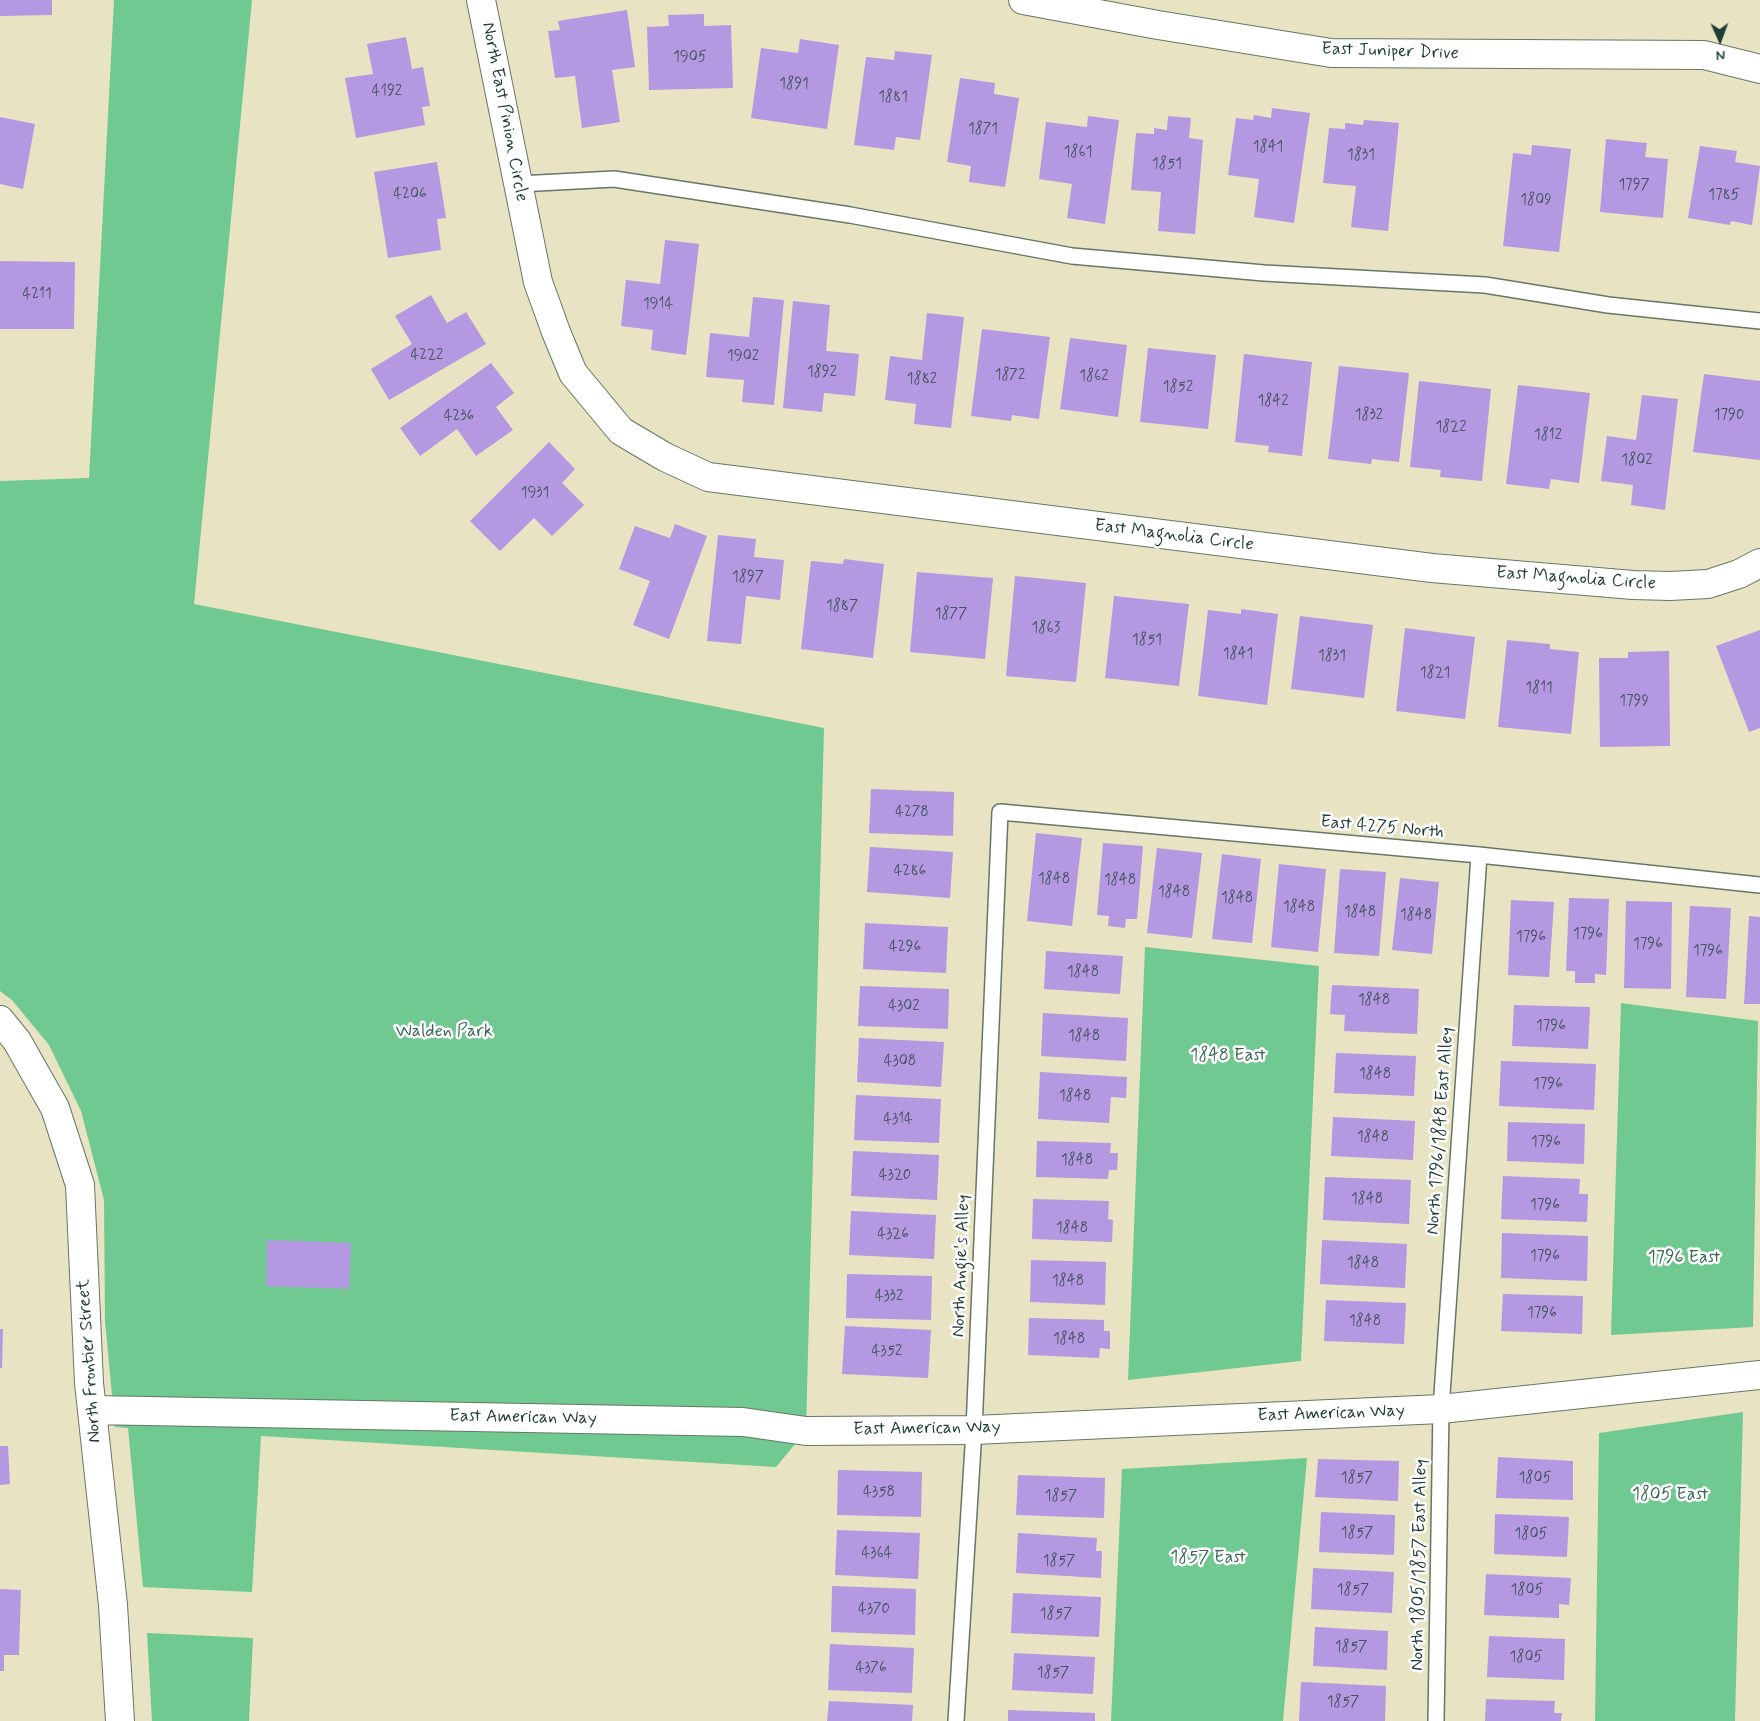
<!DOCTYPE html>
<html>
<head>
<meta charset="utf-8">
<style>
  body { margin:0 }
  #map { position:relative; width:1760px; height:1721px; overflow:hidden; background:#e8e3c3; font-family:Mynerve,sans-serif }
  canvas { display:block }
  .north { position:absolute; left:1695px; top:15px; width:50px; height:50px; -webkit-text-stroke:4px #fff; paint-order:stroke; rotate:178deg; font-size:14px; font-weight:700; line-height:20px; text-align:center; color:#1f3d34 }
  .north::after { content:''; display:block; margin:auto; width:18px; height:22px; background:#1f3d34; clip-path:polygon(50% 0,100% 100%,50% 72%,0 100%) }
</style>
</head>
<body>
<div id="map">
<canvas width="1760" height="1721"></canvas>
<div class="north">N</div>
</div>
<script>
const context = document.querySelector('canvas').getContext('2d');
context.lineJoin = 'round';
function paint(path, color) {
  context.fillStyle = color;
  context.fill(path, 'evenodd');
}
function shape(rows) {
  const path = new Path2D();
  for (const r of rows) {
    path.moveTo(r[0], r[1]);
    for (let i = 2; i < r.length; i += 2) path.lineTo(r[i], r[i + 1]);
  }
  return path;
}
function trace(path, color, width, dash) {
  context.strokeStyle = color;
  context.lineWidth = width;
  context.lineCap = dash ? 'butt' : 'round';
  context.setLineDash(dash || []);
  context.stroke(path);
}
function drawText(font, color, halo, rows, align = 'center') {
  context.font = font + ' Mynerve,sans-serif';
  context.lineWidth = 5;
  context.setLineDash([]);
  context.textBaseline = 'middle';
  context.strokeStyle = halo;
  context.fillStyle = color;
  for (const [text, x, y, turn = 0] of rows) {
    context.save();
    context.translate(x, y);
    context.rotate((+turn || 0) * Math.PI / 180);
    context.textAlign = isNaN(turn) ? turn : align;
    if (halo) context.strokeText(text, 0, 0);
    context.fillText(text, 0, 0);
    context.restore();
  }
}
paint(shape([
  [114,0,252,0,194,604,824,728,806,1431,776,1467,261,1436,252,1592,143,1587,128,1428,115,1427,105,1321,104,1200,81,1111,49,1045,12,1000,0,991,0,481,89,478],
  [1145,947,1319,966,1301,1361,1128,1380],
  [1621,1003,1758,1021,1753,1327,1611,1335],
  [1743,1412,1735,1721,1595,1721,1599,1433],
  [1307,1458,1283,1721,1111,1721,1122,1469],
  [147,1633,253,1638,249,1721,152,1721]
]), '#70c990');
paint(shape([
  [0,0,52,0,52,15,0,16],
  [627,10,635,67,612,70,620,122,582,128,575,76,555,78,548,31,560,30,558,21],
  [704,14,704,26,731,25,733,88,649,90,647,27,669,26,668,15],
  [406,37,412,69,423,67,430,106,422,107,425,125,356,138,345,78,373,74,367,44],
  [800,39,839,45,827,129,751,118,761,48,798,53],
  [895,51,932,55,920,140,896,137,894,150,854,145,866,57,894,60],
  [960,78,995,83,994,94,1019,98,1005,187,969,182,971,166,947,162],
  [1272,108,1310,113,1294,223,1254,217,1259,179,1228,175,1236,118,1253,120,1254,115,1271,118],
  [1088,116,1119,120,1105,224,1067,218,1072,184,1039,179,1046,122,1087,127],
  [1168,116,1191,118,1189,138,1203,140,1195,234,1158,231,1161,192,1131,190,1136,133,1154,134,1154,128,1167,130],
  [0,117,35,124,23,189,0,184],
  [1364,120,1399,123,1388,231,1351,227,1356,186,1323,183,1329,128,1345,129,1345,123,1363,125],
  [1606,139,1647,143,1645,157,1668,159,1663,218,1600,212],
  [1532,145,1571,149,1559,252,1503,246,1513,153,1531,155],
  [1700,146,1737,151,1735,162,1760,166,1752,225,1731,221,1730,225,1688,218],
  [437,162,446,218,437,219,441,250,388,258,374,172],
  [665,240,699,244,686,355,651,350,653,330,621,326,626,280,660,284],
  [0,261,75,262,74,329,0,329],
  [431,295,447,323,466,312,486,344,389,400,371,369,412,344,395,316],
  [753,297,784,300,774,405,742,402,744,380,706,377,710,333,749,337],
  [793,301,830,305,826,351,859,354,855,396,824,393,822,412,783,408],
  [927,313,964,317,951,428,914,424,916,404,885,400,890,356,922,360],
  [982,329,1050,337,1039,419,1012,415,1011,421,971,416],
  [1070,338,1127,345,1118,417,1060,409],
  [1148,348,1216,355,1208,429,1140,422],
  [1244,354,1312,362,1302,456,1268,452,1269,446,1235,442],
  [491,363,514,393,496,407,513,430,476,456,457,429,420,456,400,428],
  [1339,366,1409,373,1399,462,1372,459,1371,464,1328,459],
  [1704,374,1760,381,1760,460,1693,452],
  [1419,381,1491,389,1482,481,1440,477,1441,470,1410,467],
  [1518,385,1590,393,1579,483,1551,479,1549,489,1506,484],
  [1642,395,1678,399,1665,510,1631,505,1633,485,1601,481,1607,436,1636,440],
  [549,442,575,469,562,483,584,505,552,536,534,518,500,551,470,521],
  [675,524,707,536,669,639,633,625,650,581,619,569,635,526,670,538],
  [718,535,756,539,754,557,784,560,780,600,746,596,741,644,707,641],
  [844,559,884,564,873,658,801,649,811,561,843,564],
  [917,572,993,578,985,659,910,652],
  [1015,576,1086,583,1076,682,1006,676],
  [1114,596,1189,604,1179,686,1105,678],
  [1241,609,1278,614,1267,705,1198,696,1208,610,1241,614],
  [1300,616,1373,625,1364,698,1291,689],
  [1405,628,1475,637,1465,719,1396,711],
  [1760,630,1760,728,1749,732,1716,646],
  [1507,640,1550,644,1550,649,1579,652,1571,734,1498,727],
  [1669,651,1670,746,1600,747,1599,658,1628,658,1628,652],
  [871,789,954,792,953,836,869,833],
  [1036,833,1082,838,1072,926,1027,921],
  [1103,843,1143,846,1137,919,1126,919,1125,928,1108,926,1109,916,1097,915],
  [870,847,953,852,950,898,867,892],
  [1157,848,1202,853,1192,938,1147,933],
  [1222,854,1261,859,1252,943,1212,939],
  [1279,864,1326,869,1318,952,1271,947],
  [1340,869,1386,872,1379,956,1334,953],
  [1400,878,1439,882,1432,954,1392,950],
  [1569,898,1609,899,1606,975,1595,974,1595,983,1575,983,1575,971,1566,971],
  [1511,900,1554,902,1549,977,1508,975],
  [1626,901,1672,902,1671,989,1624,988],
  [1690,906,1731,908,1726,999,1686,997],
  [1749,916,1760,917,1760,1004,1744,1004],
  [865,923,948,927,946,973,863,969],
  [1046,951,1123,956,1120,994,1044,989],
  [1332,985,1419,989,1417,1034,1344,1031,1345,1015,1330,1014],
  [860,986,949,989,948,1029,858,1026],
  [1514,1005,1590,1007,1588,1049,1512,1046],
  [1043,1013,1128,1018,1126,1061,1041,1056],
  [859,1038,944,1042,941,1087,857,1082],
  [1336,1053,1416,1056,1414,1096,1334,1093],
  [1501,1061,1596,1064,1594,1110,1499,1106],
  [1040,1072,1127,1077,1126,1098,1111,1097,1109,1123,1038,1119],
  [856,1095,941,1099,939,1143,854,1140],
  [1333,1117,1415,1121,1413,1160,1331,1156],
  [1508,1122,1585,1124,1584,1164,1507,1161],
  [1037,1141,1111,1143,1110,1153,1118,1153,1117,1170,1109,1170,1108,1179,1036,1177],
  [853,1151,939,1155,937,1200,851,1196],
  [1503,1176,1580,1179,1579,1194,1588,1194,1587,1222,1501,1219],
  [1325,1177,1411,1180,1409,1224,1323,1220],
  [1033,1199,1109,1201,1108,1219,1113,1220,1112,1242,1032,1239],
  [851,1211,936,1215,934,1259,849,1255],
  [1502,1233,1588,1236,1587,1281,1501,1278],
  [267,1240,351,1243,349,1289,266,1286],
  [1322,1240,1407,1244,1405,1288,1320,1284],
  [1031,1260,1106,1262,1105,1305,1030,1302],
  [847,1274,932,1276,931,1320,846,1318],
  [1503,1294,1583,1296,1582,1334,1501,1331],
  [1326,1300,1406,1303,1404,1344,1324,1341],
  [1029,1318,1104,1320,1104,1331,1110,1331,1110,1349,1100,1348,1099,1358,1028,1355],
  [845,1326,931,1330,928,1378,842,1374],
  [0,1329,3,1329,2,1368,0,1368],
  [0,1446,8,1446,10,1484,0,1485],
  [1498,1457,1573,1461,1573,1500,1496,1498],
  [1318,1459,1399,1461,1398,1501,1315,1497],
  [838,1470,922,1472,921,1517,837,1515],
  [1018,1475,1105,1478,1104,1518,1016,1515],
  [1321,1512,1395,1515,1394,1555,1319,1552],
  [1495,1514,1569,1517,1567,1557,1494,1554],
  [837,1530,920,1533,918,1579,835,1575],
  [1018,1533,1097,1538,1096,1551,1102,1551,1101,1578,1016,1573],
  [1313,1568,1394,1572,1392,1613,1311,1609],
  [1486,1574,1571,1578,1569,1605,1559,1604,1559,1618,1484,1615],
  [832,1586,916,1589,915,1635,831,1632],
  [0,1589,21,1590,19,1655,4,1655,4,1671,0,1671],
  [1013,1593,1101,1597,1099,1637,1011,1633],
  [1315,1627,1388,1631,1387,1670,1313,1666],
  [1489,1636,1565,1639,1564,1680,1487,1677],
  [830,1644,914,1648,912,1693,828,1690],
  [1014,1653,1095,1657,1093,1694,1012,1690],
  [1301,1682,1386,1686,1385,1721,1299,1721],
  [1486,1699,1555,1701,1554,1713,1562,1713,1561,1721,1485,1721],
  [829,1701,913,1705,912,1721,827,1721],
  [1008,1710,1095,1713,1095,1721,1008,1721]
]), '#b498e1');
const service = shape([
  [519,184,614,179,850,215,1072,256,1264,273,1485,285,1608,305,1760,321],
  [956,1721,974,1430,1000,812,1479,855,1760,885],
  [1436,1721,1441,1409,1479,855]
]);
const minor = shape([
  [481,0,538,282,556,332,573,373,621,431,665,457,708,477,1432,568,1633,585,1670,586,1708,584,1739,574,1760,563],
  [1023,0,1158,25,1331,53,1704,55,1760,69],
  [0,1020,17,1041,55,1108,80,1185,89,1383,113,1605,120,1721],
  [92,1410,743,1422,806,1431,974,1430,1441,1409,1760,1375]
]);
trace(service, '#657766', 18);
trace(minor, '#657766', 30);
trace(service, '#fff', 15);
trace(minor, '#fff', 28);
drawText('15px', '#44545f', null, [
  ["1905",690,58],
  ["1891",794,85],
  ["4192",387,92],
  ["1881",893,98],
  ["1871",983,130],
  ["1841",1268,148],
  ["1861",1078,153],
  ["1831",1361,156],
  ["1851",1167,165],
  ["1797",1634,186],
  ["4206",410,195],
  ["1785",1724,196],
  ["1809",1536,201],
  ["4211",37,295],
  ["1914",658,305],
  ["4222",427,356],
  ["1902",743,357],
  ["1892",822,373],
  ["1872",1010,376],
  ["1862",1094,377],
  ["1882",922,380],
  ["1852",1178,388],
  ["1842",1273,402],
  ["1832",1369,416],
  ["1790",1729,416],
  ["4236",459,417],
  ["1822",1451,428],
  ["1812",1548,436],
  ["1802",1637,461],
  ["1931",535,494],
  ["1897",748,578],
  ["1887",842,607],
  ["1877",951,615],
  ["1863",1046,629],
  ["1851",1147,641],
  ["1841",1238,655],
  ["1831",1332,657],
  ["1821",1435,674],
  ["1811",1539,689],
  ["1799",1634,702],
  ["4278",912,813],
  ["4286",910,872],
  ["1848",1054,880],
  ["1848",1120,881],
  ["1848",1174,893],
  ["1848",1237,899],
  ["1848",1299,908],
  ["1848",1360,913],
  ["1848",1416,916],
  ["1796",1588,935],
  ["1796",1531,938],
  ["1796",1648,945],
  ["4296",905,948],
  ["1796",1708,952],
  ["1848",1083,973],
  ["1848",1374,1001],
  ["4302",904,1007],
  ["1796",1551,1027],
  ["1848",1084,1037],
  ["4308",900,1062],
  ["1848",1375,1075],
  ["1796",1548,1085],
  ["1848",1075,1097],
  ["4314",898,1120],
  ["1848",1373,1138],
  ["1796",1546,1143],
  ["1848",1077,1161],
  ["4320",895,1176],
  ["1848",1367,1200],
  ["1796",1545,1206],
  ["1848",1072,1229],
  ["4326",893,1235],
  ["1796",1545,1257],
  ["1848",1363,1264],
  ["1848",1068,1282],
  ["4332",889,1297],
  ["1796",1542,1314],
  ["1848",1365,1322],
  ["1848",1069,1340],
  ["4352",887,1352],
  ["1857",1357,1479],
  ["1805",1535,1479],
  ["4358",879,1493],
  ["1857",1061,1497],
  ["1857",1357,1534],
  ["1805",1531,1535],
  ["4364",877,1554],
  ["1857",1059,1562],
  ["1857",1353,1591],
  ["1805",1527,1591],
  ["4370",874,1610],
  ["1857",1056,1615],
  ["1857",1351,1648],
  ["1805",1526,1658],
  ["4376",871,1669],
  ["1857",1053,1674],
  ["1857",1343,1703]
]);
drawText('18px', '#1f3d34', '#fff', [
  ["East Juniper Drive",1390,52,2],
  ["North East Pinion Circle",504,112,79],
  ["East Magnolia Circle",1174,536,7],
  ["East Magnolia Circle",1576,579,4],
  ["East 4275 North",1382,828,5],
  ["North 1796/1848 East Alley",1441,1131,-86],
  ["North Angie's Alley",962,1266,-88],
  ["North Frontier Street",90,1361,-94],
  ["East American Way",1331,1414,-2],
  ["East American Way",523,1418,1],
  ["East American Way",927,1429,-1],
  ["North 1805/1857 East Alley",1420,1565,-89]
]);
drawText('18px', '#376750', '#fff', [
  ["Walden Park",444,1032],
  ["1848 East",1228,1056],
  ["1796 East",1684,1258],
  ["1805 East",1670,1495],
  ["1857 East",1208,1558]
]);
</script>
</body>
</html>
